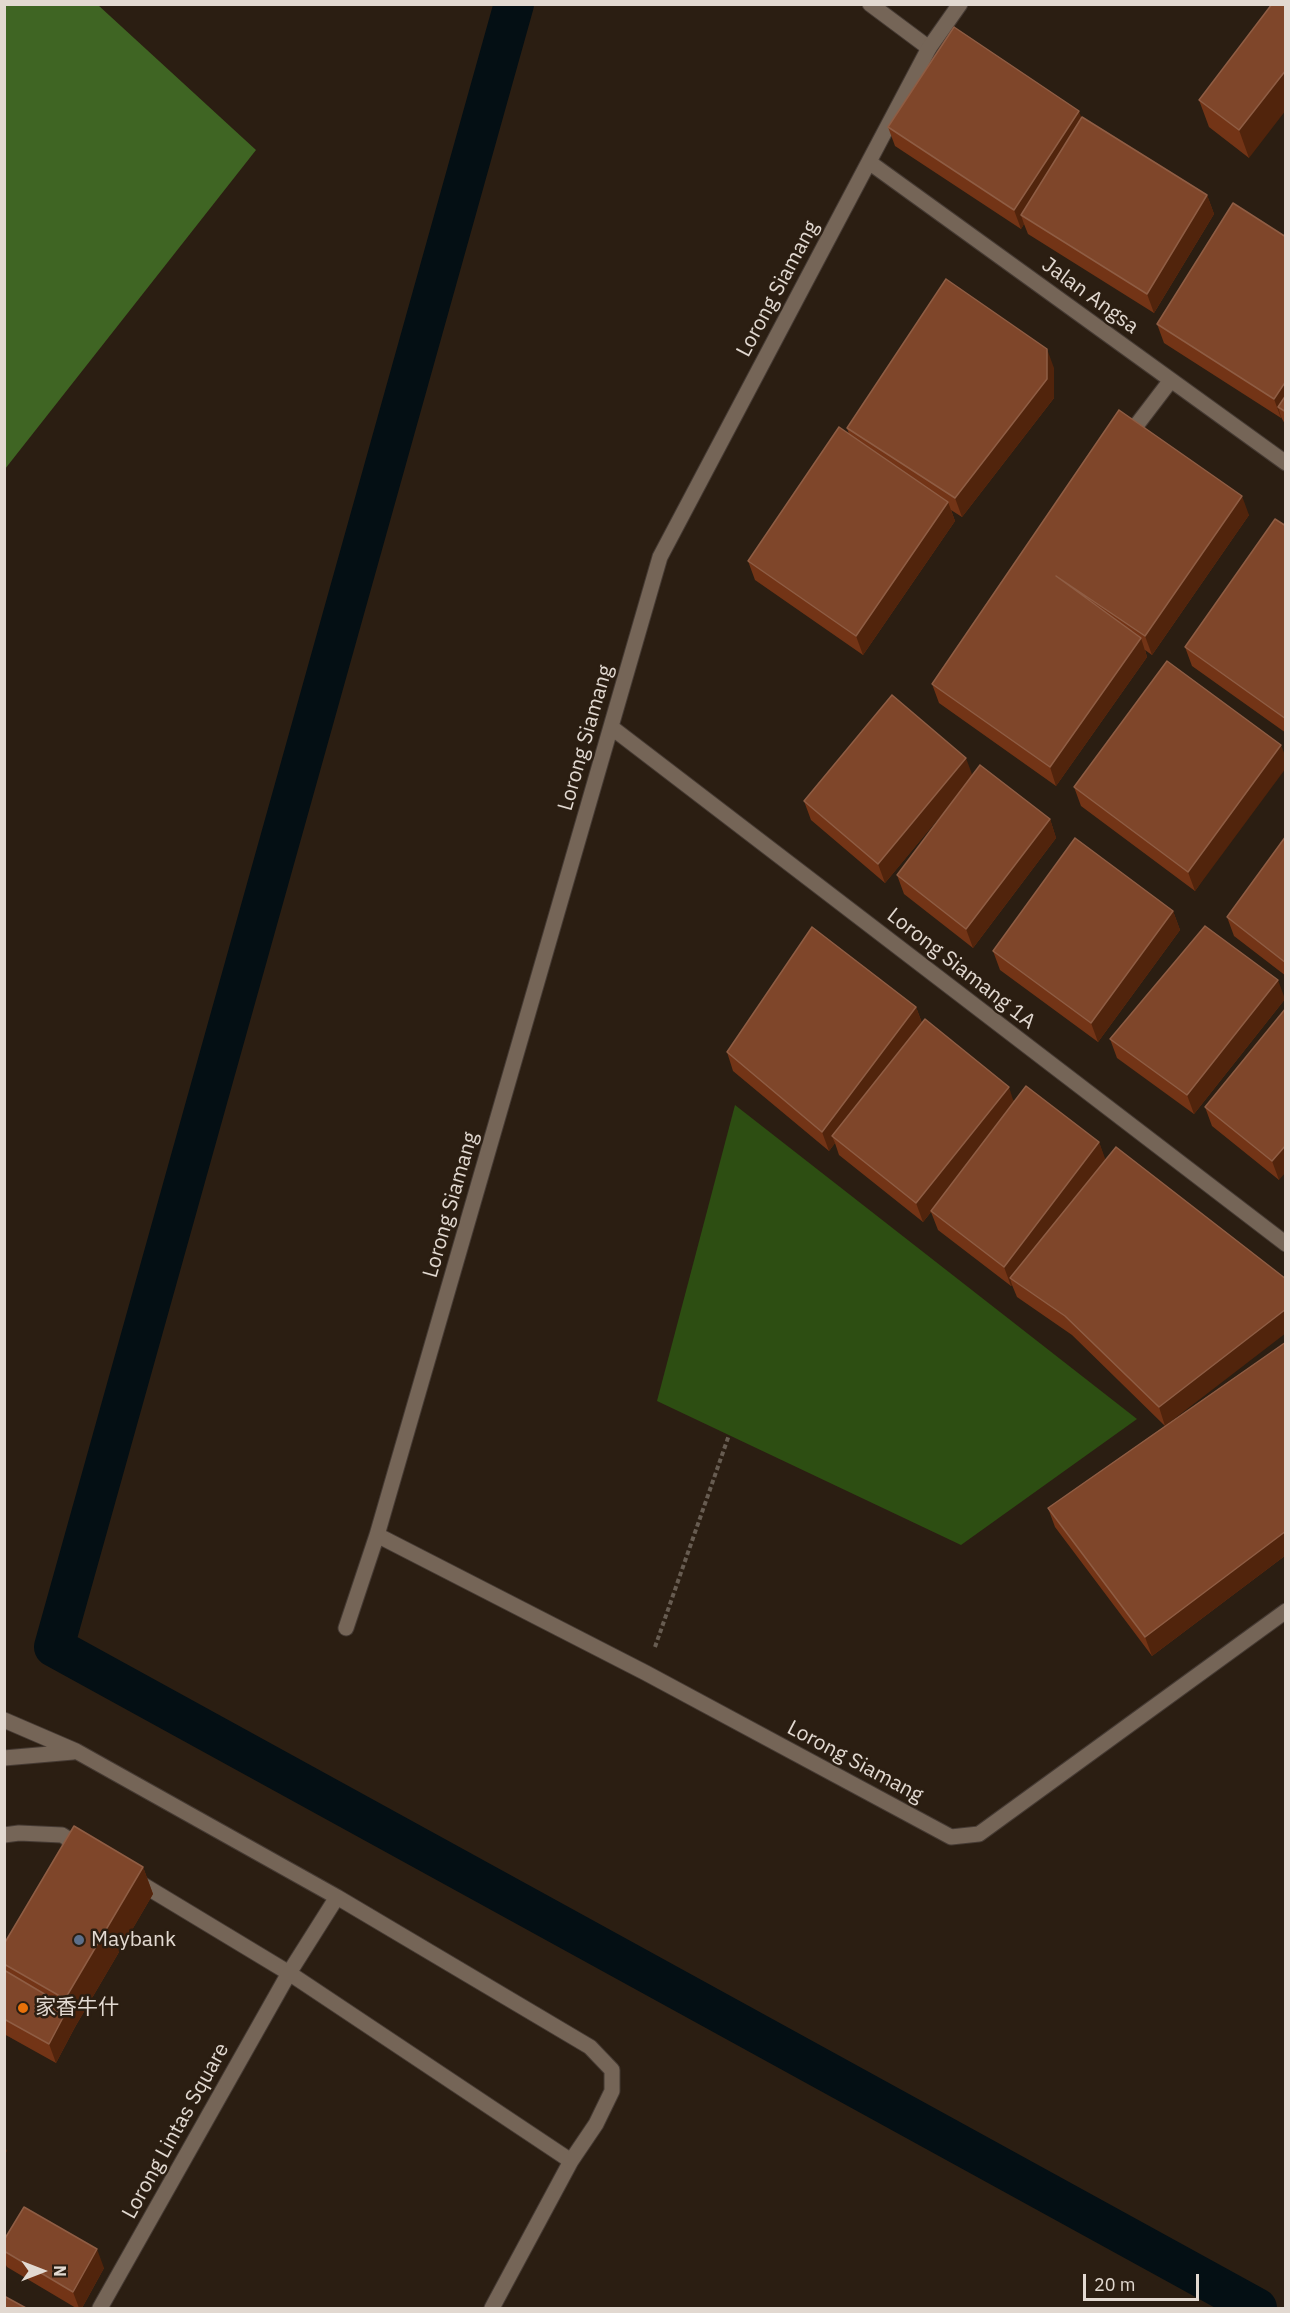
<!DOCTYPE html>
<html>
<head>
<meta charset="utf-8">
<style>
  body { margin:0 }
  #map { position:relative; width:1290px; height:2313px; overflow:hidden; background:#2b1e12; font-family:"IBM Plex Sans",sans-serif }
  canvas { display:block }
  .frame { position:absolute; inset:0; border:6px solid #e2d9d1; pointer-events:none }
  .north { position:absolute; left:12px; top:2241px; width:60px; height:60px; -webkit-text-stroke:4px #2b1e12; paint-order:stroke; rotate:90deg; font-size:16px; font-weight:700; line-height:24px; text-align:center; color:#e2d9d1 }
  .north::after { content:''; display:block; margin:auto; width:21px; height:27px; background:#e2d9d1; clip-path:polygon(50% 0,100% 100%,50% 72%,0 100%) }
  .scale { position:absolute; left:1083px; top:2274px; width:116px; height:27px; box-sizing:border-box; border:3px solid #e2d9d1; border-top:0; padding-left:8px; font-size:18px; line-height:21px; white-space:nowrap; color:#e2d9d1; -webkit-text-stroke:4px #2b1e12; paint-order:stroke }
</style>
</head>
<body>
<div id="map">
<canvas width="1290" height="2313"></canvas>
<div class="frame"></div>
<div class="north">N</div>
<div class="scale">20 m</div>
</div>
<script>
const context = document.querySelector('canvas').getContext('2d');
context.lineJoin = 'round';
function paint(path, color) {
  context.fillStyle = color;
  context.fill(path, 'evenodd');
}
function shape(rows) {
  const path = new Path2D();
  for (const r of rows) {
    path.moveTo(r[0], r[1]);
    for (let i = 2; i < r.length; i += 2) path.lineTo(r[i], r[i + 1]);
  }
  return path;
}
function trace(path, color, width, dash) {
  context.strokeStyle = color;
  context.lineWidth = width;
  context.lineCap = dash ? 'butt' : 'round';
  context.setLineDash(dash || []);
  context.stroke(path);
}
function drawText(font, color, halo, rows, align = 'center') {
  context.font = font + ' "IBM Plex Sans","Noto Sans SC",sans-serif';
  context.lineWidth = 5;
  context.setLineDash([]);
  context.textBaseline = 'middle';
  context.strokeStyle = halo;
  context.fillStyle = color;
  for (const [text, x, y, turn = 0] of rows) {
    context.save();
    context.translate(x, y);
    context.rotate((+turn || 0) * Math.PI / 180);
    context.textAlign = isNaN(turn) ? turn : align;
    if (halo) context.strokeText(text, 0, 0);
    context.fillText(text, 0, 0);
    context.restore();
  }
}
paint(shape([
  [735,1105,1137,1419,961,1545,657,1401]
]), '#2d4e12');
paint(shape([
  [5,4,98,5,256,150,5,469]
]), '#3f6523');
trace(shape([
  [514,4,54,1647,1257,2308]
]), '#040f14', 40);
const lane = shape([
  [870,4,929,48]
]);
const street = shape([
  [869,162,1286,463],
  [1126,439,1171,380],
  [611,727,1286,1244],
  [377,1535,646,1673,951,1837,979,1834,1286,1611],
  [346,1628,377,1535,660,557,929,48,960,4],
  [4,1720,76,1751,337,1897,590,2047,612,2070,612,2091,596,2124,571,2161,492,2308],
  [4,1758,73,1752],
  [4,1835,19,1833,62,1835,84,1849],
  [135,1880,289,1973,571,2161],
  [100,2308,289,1973,337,1897]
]);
trace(lane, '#453a33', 17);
trace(street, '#453a33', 17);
trace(shape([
  [655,1647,729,1435]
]), '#675c51', 4, [4.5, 3]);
trace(lane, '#756557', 15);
trace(street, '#756557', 15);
paint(shape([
  [1272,4,1249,158,1209,127,1199,100],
  [1082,118,1207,195,1214,214,1154,313,1028,234,1024,224,1021,229,895,146,888,127],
  [1286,237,1286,426,1281,417,1281,418,1164,343,1157,324],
  [1054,368,1054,398,962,517,951,510,955,521,863,655,755,580,748,561,849,434,847,428],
  [1119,410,1249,515,1152,655,1145,650,1147,657,1056,786,939,703,932,684],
  [1286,526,1286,733,1192,666,1185,647],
  [1286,758,1195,891,1081,806,1074,787],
  [973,775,1050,819,1056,838,973,948,904,894,897,875,956,797,885,883,811,820,804,801],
  [1286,836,1286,976,1234,936,1227,917],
  [1173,911,1180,930,1098,1042,1000,970,993,951],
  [1285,999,1194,1114,1117,1058,1110,1039],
  [916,1007,922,1023,1014,1101,1099,1142,1105,1160,1169,1423,1286,1342,1286,1555,1152,1656,1055,1527,1048,1508,1165,1426,1072,1335,1017,1297,1012,1285,1011,1286,938,1230,931,1212,923,1222,839,1155,835,1143,829,1151,733,1071,727,1052],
  [1286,1008,1279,1180,1212,1126,1205,1107],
  [143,1867,153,1894,75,2027,56,2063,4,2034,4,1944],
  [4,2240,104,2268,82,2308,76,2308,7,2267,4,2261]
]), '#733416');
paint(shape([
  [1286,70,1286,110,1249,158,1239,130],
  [1079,111,1086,130,1021,215,1024,224,1021,229,1014,210],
  [1207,195,1214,214,1154,313,1147,294],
  [1047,349,1054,368,1054,398,962,517,955,498],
  [1286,381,1286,410,1278,407,1281,417,1281,418,1274,399],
  [1242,496,1249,515,1152,655,1145,636],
  [948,502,955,521,863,655,856,636],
  [1141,638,1147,657,1056,786,1050,767],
  [1281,745,1286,758,1286,768,1195,891,1188,872],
  [966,758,973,777,885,883,878,864],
  [1050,819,1056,838,973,948,966,929],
  [1173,911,1180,930,1098,1042,1091,1023],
  [1278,980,1285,999,1194,1114,1187,1095],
  [916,1007,923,1026,832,1136,835,1143,829,1151,822,1132],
  [1009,1087,1015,1106,923,1222,916,1203],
  [1099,1142,1106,1161,1010,1278,1012,1285,1011,1286,1004,1267],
  [1286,1145,1286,1172,1279,1180,1272,1161],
  [1286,1309,1286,1333,1165,1426,1159,1407],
  [1286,1531,1286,1555,1152,1656,1145,1637],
  [143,1867,153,1894,75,2027,56,2063,49,2044,68,2008,65,1999],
  [4,2144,7,2151,4,2156],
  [97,2249,104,2268,82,2308,79,2308,73,2292]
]), '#51240c');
const building = shape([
  [1272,4,1286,4,1286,70,1239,130,1199,100,1272,4],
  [954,27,1079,111,1014,210,888,127,954,27],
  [1082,117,1207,195,1147,294,1021,215,1082,117],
  [1233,203,1286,237,1286,381,1274,399,1157,324,1233,203],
  [946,279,1047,349,1047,379,955,498,847,428,946,279],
  [1286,395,1286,412,1278,407,1286,395],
  [1119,410,1242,496,1145,636,1056,576,1141,638,1050,767,932,684,1119,410],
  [839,427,948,502,856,636,748,561,839,427],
  [1275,519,1286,526,1286,719,1185,647,1275,519],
  [1167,661,1281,745,1188,872,1074,787,1167,661],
  [892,695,966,758,878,864,804,801,892,695],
  [980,765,1050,819,966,929,897,875,980,765],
  [1286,836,1286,963,1227,917,1286,836],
  [1075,838,1173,911,1091,1023,993,951,1075,838],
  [1205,926,1278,980,1187,1095,1110,1039,1205,926],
  [812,927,916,1007,822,1132,727,1052,812,927],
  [1286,1008,1286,1145,1272,1161,1205,1107,1286,1008],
  [925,1019,1009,1087,916,1203,832,1136,925,1019],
  [1026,1086,1099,1142,1004,1267,931,1211,1026,1086],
  [1116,1147,1286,1279,1286,1309,1159,1407,1065,1316,1010,1278,1116,1147],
  [1286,1342,1286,1531,1145,1637,1048,1508,1286,1342],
  [74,1826,143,1867,65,1999,4,1964,4,1944,74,1826],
  [4,1970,68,2008,49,2044,4,2019,4,1970],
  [24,2207,97,2249,73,2292,4,2251,4,2240,24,2207],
  [4,2296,26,2308,4,2308,4,2296]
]);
paint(building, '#7f462a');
trace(building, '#8f5d44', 1.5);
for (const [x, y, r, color] of [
  [79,1940,6,"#5c6f8a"],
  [23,2008,6,"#e8710a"]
]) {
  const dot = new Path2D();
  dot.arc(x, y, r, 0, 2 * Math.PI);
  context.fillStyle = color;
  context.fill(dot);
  trace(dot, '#2b1e12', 2);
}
drawText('21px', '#e2d9d1', '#2b1e12', [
  ["Lorong Siamang",778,289,-62],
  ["Jalan Angsa",1090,296,36],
  ["Lorong Siamang",586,738,-74],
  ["Lorong Siamang 1A",961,969,38],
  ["Lorong Siamang",451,1205,-74],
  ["Lorong Siamang",855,1762,28],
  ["Lorong Lintas Square",176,2131,-61]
]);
drawText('21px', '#e2d9d1', '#2b1e12', [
  ["Maybank",91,1940],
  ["家香牛什",35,2008]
], 'left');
</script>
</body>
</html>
